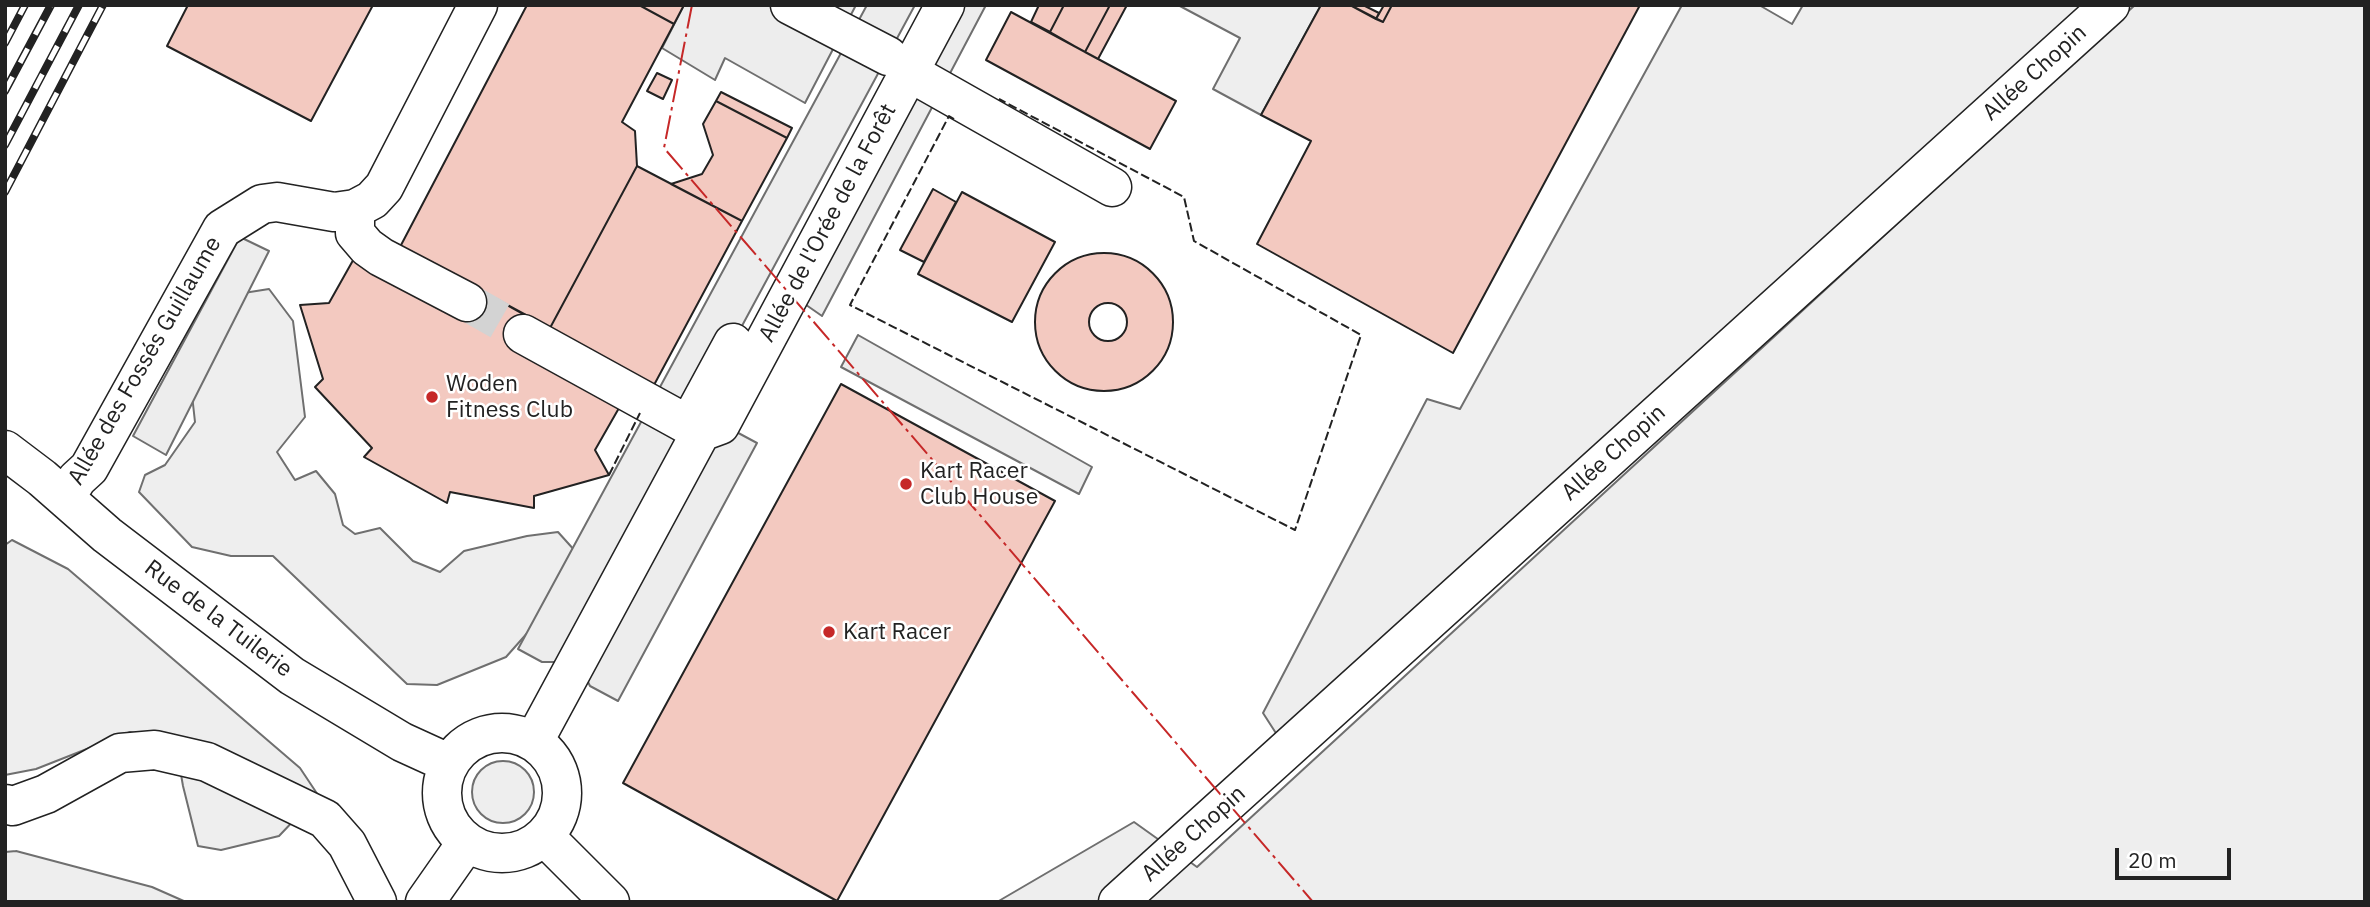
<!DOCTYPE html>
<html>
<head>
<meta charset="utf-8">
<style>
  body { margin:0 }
  #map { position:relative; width:2370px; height:907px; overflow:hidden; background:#fff; font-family:"IBM Plex Sans",sans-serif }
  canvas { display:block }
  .frame { position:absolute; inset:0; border:7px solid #222; pointer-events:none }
  .scale { position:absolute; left:2115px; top:848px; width:116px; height:32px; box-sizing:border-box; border:4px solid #222; border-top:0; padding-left:9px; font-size:21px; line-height:24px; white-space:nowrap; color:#222; -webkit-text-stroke:5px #fff; paint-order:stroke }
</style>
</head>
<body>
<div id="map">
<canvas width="2370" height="907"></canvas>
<div class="frame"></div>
<div class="scale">20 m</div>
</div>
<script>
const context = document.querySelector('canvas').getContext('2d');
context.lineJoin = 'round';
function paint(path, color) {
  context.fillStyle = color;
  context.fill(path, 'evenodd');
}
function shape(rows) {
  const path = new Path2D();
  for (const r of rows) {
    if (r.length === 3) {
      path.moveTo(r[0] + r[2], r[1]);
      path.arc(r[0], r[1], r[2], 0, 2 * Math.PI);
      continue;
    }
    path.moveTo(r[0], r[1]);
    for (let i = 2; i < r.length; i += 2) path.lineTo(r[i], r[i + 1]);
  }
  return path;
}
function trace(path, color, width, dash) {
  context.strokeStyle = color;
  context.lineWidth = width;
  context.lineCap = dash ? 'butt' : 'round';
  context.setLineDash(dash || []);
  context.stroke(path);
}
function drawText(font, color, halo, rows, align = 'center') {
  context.font = font + ' "IBM Plex Sans",sans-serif';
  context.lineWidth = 5;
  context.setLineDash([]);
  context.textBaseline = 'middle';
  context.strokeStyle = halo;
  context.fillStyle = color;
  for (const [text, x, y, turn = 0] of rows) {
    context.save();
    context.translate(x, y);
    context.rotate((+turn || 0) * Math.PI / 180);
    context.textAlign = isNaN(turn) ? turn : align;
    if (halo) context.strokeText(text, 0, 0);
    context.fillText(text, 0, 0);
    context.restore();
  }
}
const green = shape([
  [1178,5,1321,5,1261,115,1213,89,1240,38,1178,5],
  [1682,5,1759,5,1792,24,1803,5,2094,5,1281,741,1263,713,1427,399,1460,409,1682,5],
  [2135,5,2365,5,2365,902,997,902,1134,822,1197,867,2135,5],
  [269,289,293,321,305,417,277,452,295,480,316,471,335,494,343,525,355,534,380,528,413,561,440,572,464,551,527,536,558,532,576,552,545,613,506,657,437,685,407,684,273,556,231,556,192,547,139,492,145,475,165,465,195,422,189,368,231,295,269,289],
  [12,540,68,569,300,768,318,795,279,836,221,850,198,846,183,786,175,740,130,732,36,769,5,775,5,545,12,540],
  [503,792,31],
  [16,851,152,887,186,902,5,902,5,852,16,851]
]);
paint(green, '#eee');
trace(green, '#6f6f6f', 2);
const parking = shape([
  [684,5,856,5,805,103,725,58,715,80,662,48,684,5],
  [867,5,915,5,695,413,693,448,729,428,757,443,618,701,590,686,578,662,542,662,518,649,867,5],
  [945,5,986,5,822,316,799,300,945,5],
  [240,237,269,251,166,455,133,436,240,237],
  [858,335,1092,467,1079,494,841,367,858,335]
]);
paint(parking, '#ededed');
trace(parking, '#6f6f6f', 2);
const building = shape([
  [188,5,373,5,311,121,167,46,188,5],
  [527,5,639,5,674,24,622,122,635,131,637,166,550,328,400,247,527,5],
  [639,5,684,5,674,24,639,5],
  [1039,5,1064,5,1050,32,1031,22,1039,5],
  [1064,5,1110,5,1085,52,1050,32,1064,5],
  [1110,5,1127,5,1098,59,1085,52,1110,5],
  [1321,5,1350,5,1383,22,1392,5,1640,5,1453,353,1257,244,1311,141,1261,115,1321,5],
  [1350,5,1363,5,1379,13,1376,19,1350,5],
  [1384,5,1392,5,1383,22,1376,19,1384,5],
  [1011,12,1176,101,1150,149,986,60,1011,12],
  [657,73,672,80,663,99,647,91,657,73],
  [721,92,792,128,787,138,716,101,721,92],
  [716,101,787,138,742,221,671,184,702,174,713,155,703,124,716,101],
  [637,166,742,221,654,385,550,328,637,166],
  [933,189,956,202,924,262,900,250,933,189],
  [962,192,1055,242,1012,322,918,274,962,192],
  [1104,322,69],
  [356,255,476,288,530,318,623,401,595,450,609,475,534,496,534,508,450,492,447,503,364,457,372,448,315,387,323,379,300,305,329,303,356,255],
  [1108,322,19],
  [841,384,1055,501,837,901,623,783,841,384]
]);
paint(building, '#f3c9c0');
trace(building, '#222', 2);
trace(shape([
  [467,302,523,334]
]), '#d3d3d3', 38, [38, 19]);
const minor = shape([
  [790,5,888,56],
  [909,72,1112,187],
  [355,209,355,233,367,247,381,257,467,302],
  [523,334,701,432],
  [701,432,695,413,733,343],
  [5,450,42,478,107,535,292,676,402,742,448,763],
  [65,498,77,479,89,468,222,229,262,204,277,202,334,212,355,209,372,200,384,187,478,5],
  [502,793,60],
  [534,741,701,432,720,425,945,5],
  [5,804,13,806,46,794,120,753,155,750,207,762,325,819,347,844,377,902],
  [544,836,610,902],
  [425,902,467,842],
  [1118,902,2110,5]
]);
trace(minor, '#222', 41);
trace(minor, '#fff', 38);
const rail = shape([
  [5,43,25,5],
  [5,91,51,5],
  [5,145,79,5],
  [5,192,103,5]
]);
trace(rail, '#222', 8);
trace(rail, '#fff', 5, [16]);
trace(shape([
  [954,119,949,116,850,305,1295,530,1361,335,1194,241,1184,197,999,99],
  [609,475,640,413]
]), '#222', 2, [9, 3.5]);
trace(shape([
  [692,5,664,148,1313,902]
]), '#c62828', 2, [24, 5, 3.5, 5]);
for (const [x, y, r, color] of [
  [432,397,7,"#c62828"],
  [906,484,7,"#c62828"],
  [829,632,7,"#c62828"]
]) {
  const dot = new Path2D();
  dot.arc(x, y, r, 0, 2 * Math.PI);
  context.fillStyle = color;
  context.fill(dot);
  trace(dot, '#fff', 2.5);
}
drawText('23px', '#222', '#fff', [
  ["Allée Chopin",2035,73,-42],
  ["Allée de l'Orée de la Forêt",828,223,-62],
  ["Allée des Fossés Guillaume",145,361,-60],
  ["Allée Chopin",1614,453,-42],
  ["Rue de la Tuilerie",218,619,37],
  ["Allée Chopin",1194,834,-42]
]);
drawText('23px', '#222', '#fff', [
  ["Woden",446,384],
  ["Fitness Club",446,410],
  ["Kart Racer",920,471],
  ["Club House",920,497],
  ["Kart Racer",843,632]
], 'left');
</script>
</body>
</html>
